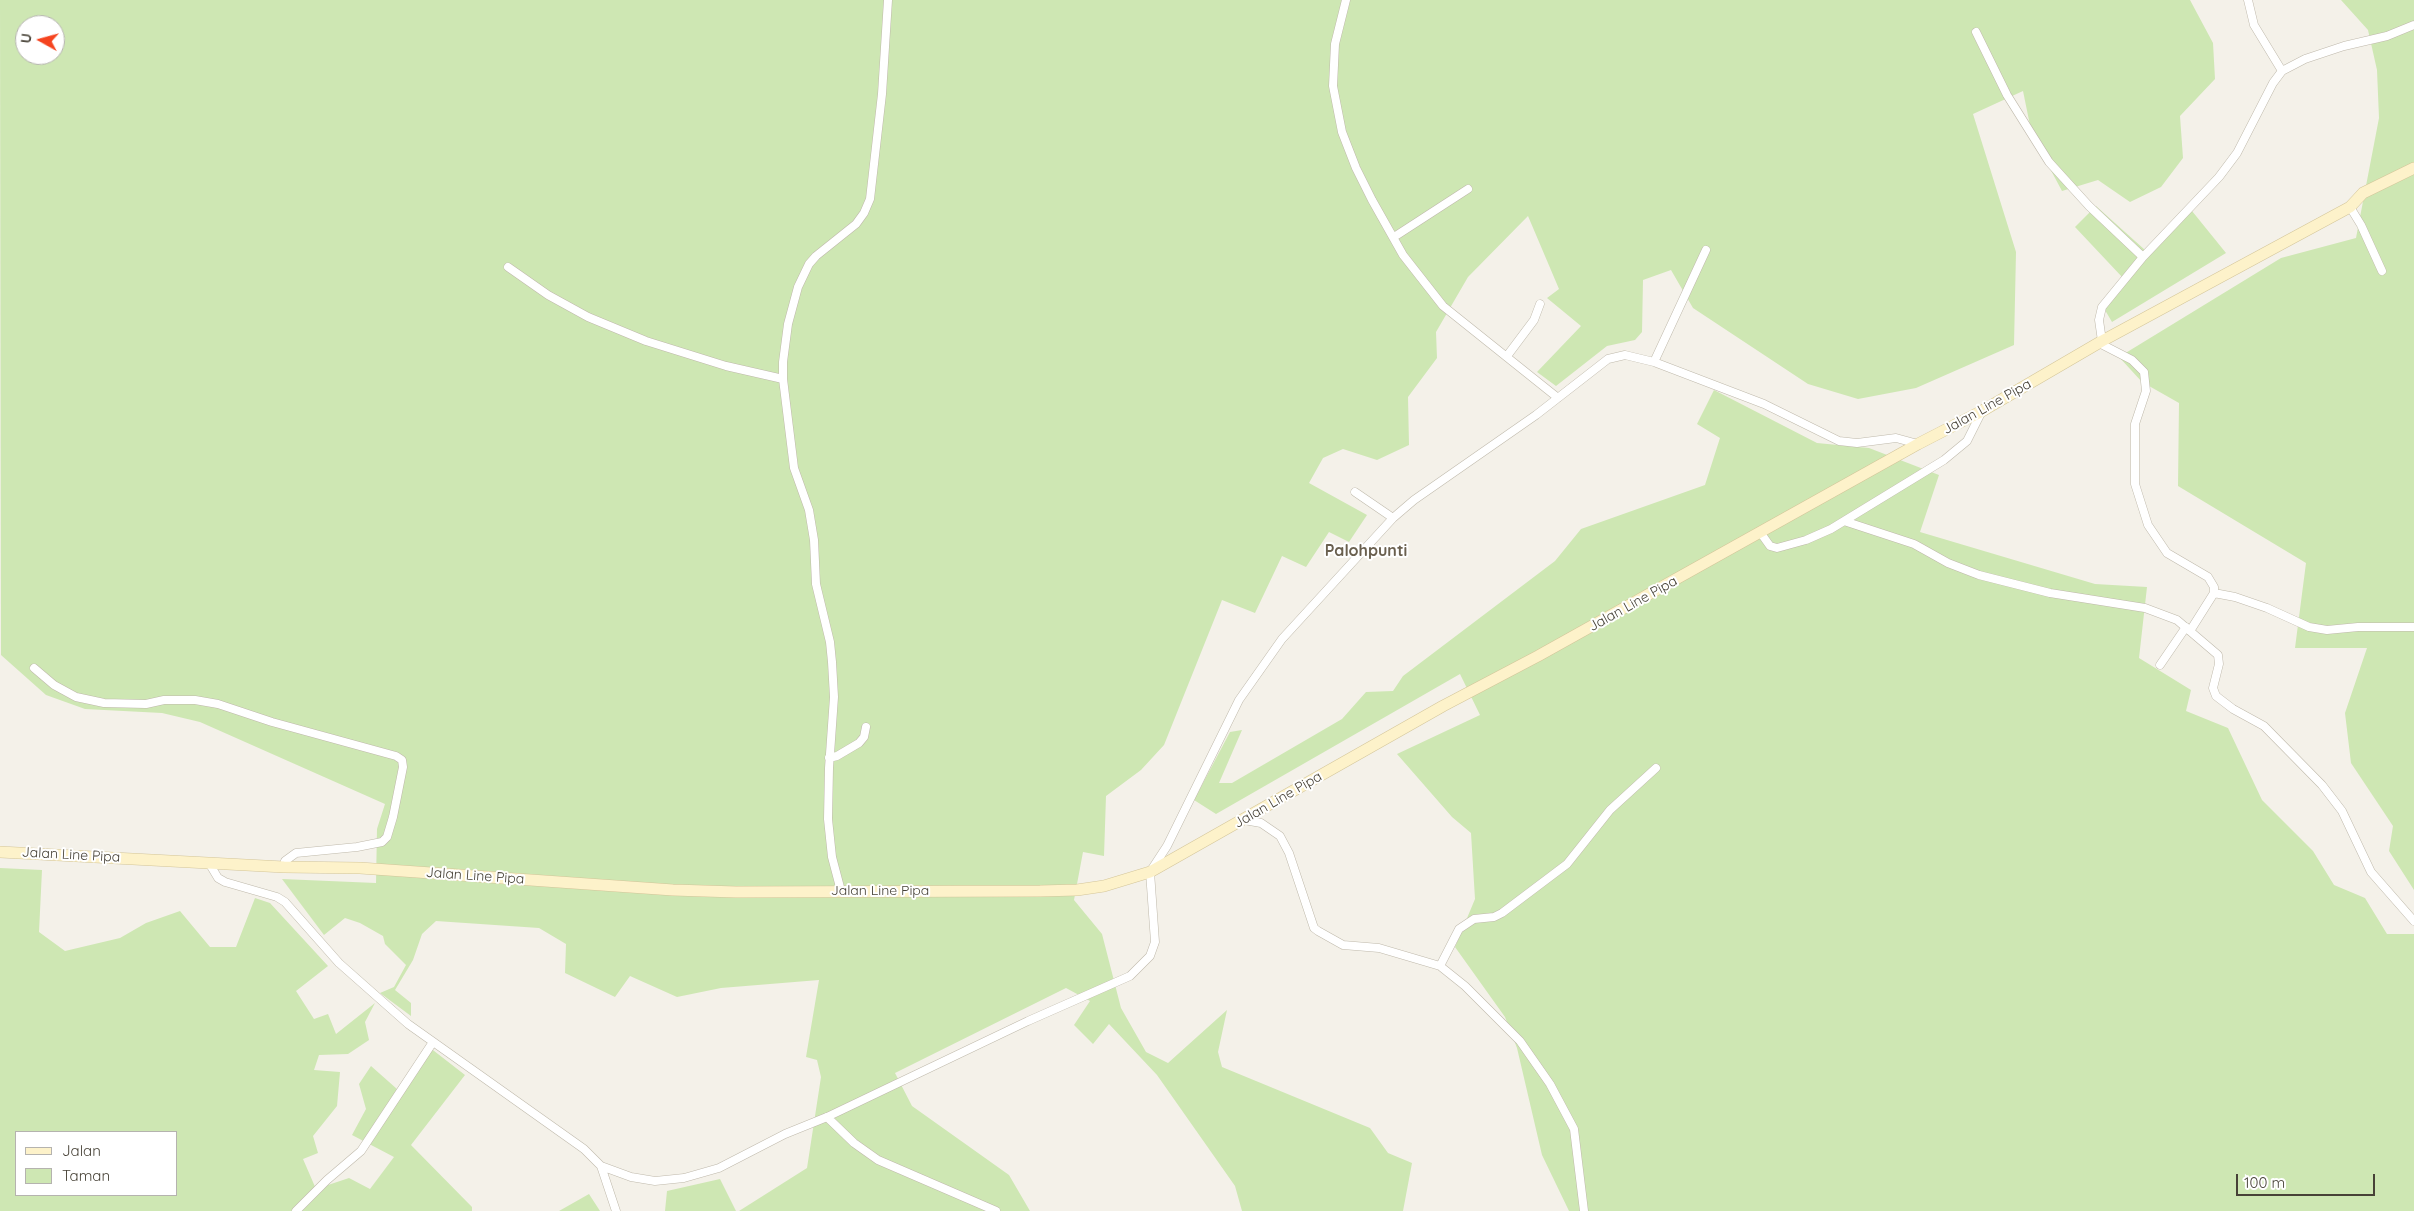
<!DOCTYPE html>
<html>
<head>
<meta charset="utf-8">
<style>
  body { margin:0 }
  #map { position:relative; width:2414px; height:1211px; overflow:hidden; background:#f4f1e9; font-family:Quicksand,sans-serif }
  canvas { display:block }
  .legend { position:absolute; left:15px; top:1131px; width:162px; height:65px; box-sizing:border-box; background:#fff; border:1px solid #b5b3af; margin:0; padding:6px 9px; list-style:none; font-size:15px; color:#474237 }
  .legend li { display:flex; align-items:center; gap:10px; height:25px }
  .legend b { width:25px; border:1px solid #b5b3af }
  .north { position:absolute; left:15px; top:15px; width:50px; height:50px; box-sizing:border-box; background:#fff; border:1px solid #b5b3af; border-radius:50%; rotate:277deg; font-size:14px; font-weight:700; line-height:20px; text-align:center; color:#474237 }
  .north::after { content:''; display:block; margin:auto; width:18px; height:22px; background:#f5441f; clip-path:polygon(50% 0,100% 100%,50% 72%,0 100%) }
  .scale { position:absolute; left:2236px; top:1174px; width:139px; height:22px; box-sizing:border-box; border:2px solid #474237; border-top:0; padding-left:6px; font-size:15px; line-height:18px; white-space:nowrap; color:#474237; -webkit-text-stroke:4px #fff; paint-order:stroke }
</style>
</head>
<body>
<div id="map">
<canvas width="2414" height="1211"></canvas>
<ul class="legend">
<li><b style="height:6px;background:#fdf2ca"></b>Jalan</li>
<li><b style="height:14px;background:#cee7b3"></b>Taman</li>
</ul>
<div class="north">U</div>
<div class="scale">100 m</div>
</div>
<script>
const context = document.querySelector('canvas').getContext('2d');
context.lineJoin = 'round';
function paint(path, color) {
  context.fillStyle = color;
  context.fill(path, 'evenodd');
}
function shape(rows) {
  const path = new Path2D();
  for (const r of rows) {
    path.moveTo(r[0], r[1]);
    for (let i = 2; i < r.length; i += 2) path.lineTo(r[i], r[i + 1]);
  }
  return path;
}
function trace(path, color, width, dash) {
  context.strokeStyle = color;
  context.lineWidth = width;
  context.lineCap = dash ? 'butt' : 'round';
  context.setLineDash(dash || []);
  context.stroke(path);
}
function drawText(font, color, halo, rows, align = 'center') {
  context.font = font + ' Quicksand,sans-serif';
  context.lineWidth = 4;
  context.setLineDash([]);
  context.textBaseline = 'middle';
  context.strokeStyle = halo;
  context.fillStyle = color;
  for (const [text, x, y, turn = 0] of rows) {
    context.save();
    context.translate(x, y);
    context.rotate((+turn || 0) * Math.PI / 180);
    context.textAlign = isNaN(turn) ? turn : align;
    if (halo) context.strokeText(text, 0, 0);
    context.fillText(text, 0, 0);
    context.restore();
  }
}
paint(shape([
  [0,0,2190,0,2213,43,2215,79,2180,116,2183,158,2161,187,2130,202,2098,180,2062,191,2032,135,2023,91,1973,114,2016,252,2014,345,1916,388,1858,399,1808,384,1693,308,1671,270,1643,280,1642,332,1635,340,1607,346,1556,386,1537,372,1581,326,1547,298,1559,289,1528,216,1468,277,1436,332,1437,358,1408,397,1409,445,1377,460,1343,449,1323,458,1309,483,1367,515,1349,542,1329,532,1306,567,1282,556,1255,613,1222,600,1164,745,1141,770,1106,796,1104,856,1083,852,1074,900,1102,934,1121,1008,1146,1052,1168,1063,1227,1010,1218,1052,1222,1067,1370,1128,1388,1153,1412,1163,1403,1211,1242,1211,1235,1186,1157,1075,1109,1024,1093,1044,1074,1025,1090,1001,1066,988,895,1073,912,1106,1009,1175,1030,1211,739,1211,807,1168,821,1077,817,1060,806,1057,819,980,721,988,677,997,630,976,615,997,565,973,566,944,539,928,436,921,422,934,413,960,395,990,411,1003,411,1016,380,993,394,987,406,965,385,944,383,936,360,923,345,918,324,935,282,879,376,883,377,829,385,804,200,722,162,713,85,709,46,695,1,655],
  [25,25,55,25,55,55,25,55],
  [2341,0,2414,0,2414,890,2389,851,2393,826,2351,763,2345,713,2367,648,2295,648,2306,563,2178,486,2179,403,2142,382,2119,357,2281,258,2356,238,2379,118,2377,70,2368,30],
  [2096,206,2145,250,2192,211,2226,253,2112,322,2102,305,2123,278,2075,227],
  [1714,390,1817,443,1869,448,1939,475,1920,532,2095,584,2147,587,2139,658,2191,690,2186,711,2228,728,2262,800,2313,851,2334,885,2365,898,2387,934,2414,934,2414,1211,1569,1211,1542,1155,1517,1048,1505,1017,1455,947,1475,899,1471,833,1452,817,1397,754,1480,715,1460,674,1216,814,1194,800,1230,732,1242,730,1219,783,1232,783,1342,719,1366,692,1393,691,1403,676,1555,561,1581,529,1705,485,1720,438,1697,424],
  [0,868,42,870,39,932,65,951,120,938,146,923,180,911,210,947,236,947,255,898,270,903,328,966,296,991,314,1019,328,1014,336,1034,375,1003,365,1022,369,1040,348,1054,319,1055,314,1070,340,1072,337,1106,313,1136,318,1153,303,1159,316,1189,349,1178,370,1189,394,1157,352,1135,366,1109,359,1084,371,1066,397,1089,429,1047,465,1075,411,1145,472,1207,472,1211,0,1211],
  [16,1132,176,1132,176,1195,16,1195],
  [720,1179,736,1211,665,1211,667,1191],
  [589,1194,600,1211,559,1211]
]), '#cee7b3');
const street = shape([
  [1346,0,1335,44,1333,86,1342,132,1356,168,1372,200,1403,255,1443,306,1558,398],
  [2248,0,2254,25,2282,71],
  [1976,32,2007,95,2049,162,2089,206,2143,257],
  [2350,207,2361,225,2382,271],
  [1394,237,1468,189],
  [508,267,548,295,588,317,646,341,726,366,783,379],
  [2102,341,2099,320,2102,307,2143,257,2219,177,2237,153,2273,83,2282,71,2305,59,2344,46,2387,36,2414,25],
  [2099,343,2132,360,2144,372,2146,391,2135,424,2135,484,2148,525,2167,553,2208,577,2214,587,2214,593,2190,631],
  [1507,356,1534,320,1540,304],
  [1654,362,1706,250],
  [1355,492,1393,518],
  [1844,521,1914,544,1948,563,1979,575,2050,593,2145,608,2177,620,2218,655,2219,664,2213,688,2216,696,2233,709,2264,726,2322,785,2342,811,2371,872,2414,921],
  [1760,532,1770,546,1777,548,1806,540,1831,529,1944,460,1967,441,1982,411],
  [2214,593,2235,597,2267,608,2309,627,2327,630,2358,627,2414,627],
  [2160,665,2186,627],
  [34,668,54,685,76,697,104,703,146,704,164,700,195,700,218,704,272,722,396,756,402,760,403,767,393,817,387,837,382,842,357,847,296,853,285,861,284,867],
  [829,758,837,756,859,743,864,737,866,727],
  [1244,820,1261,823,1280,836,1289,853,1314,928,1318,931,1343,945,1379,948,1440,966,1465,986,1520,1041,1550,1084,1574,1129,1584,1211],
  [209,863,218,878,225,882,277,897,285,902,339,963,408,1024,584,1149,601,1166,616,1211],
  [841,891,832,857,828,819,829,768,834,697,832,662,830,642,816,584,814,540,809,510,794,468,783,379,783,362,788,324,798,287,809,264,816,256,856,224,864,213,870,199,882,94,888,0],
  [1440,966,1459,929,1474,919,1494,917,1502,913,1567,864,1610,810,1656,768],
  [827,1117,854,1143,878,1160,996,1211],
  [601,1166,631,1177,655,1181,684,1178,719,1168,785,1134,827,1117,1028,1021,1130,976,1150,956,1155,942,1150,872,1167,846,1239,700,1282,639,1393,518,1414,500,1536,415,1608,359,1625,355,1654,362,1764,404,1839,441,1857,443,1896,438,1918,444],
  [296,1211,327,1180,361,1151,433,1042]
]);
const secondary = shape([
  [0,852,284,867,360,868,673,890,736,892,1040,891,1077,890,1104,886,1150,872,1443,706,1538,656,1918,444,1982,411,2102,341,2350,207,2363,193,2414,168]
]);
trace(street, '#bfb9ab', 9);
trace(secondary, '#d3c599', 12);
trace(street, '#fff', 8);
trace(secondary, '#fdf2ca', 11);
drawText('14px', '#474237', '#fff', [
  ["Jalan Line Pipa",1987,407,-29],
  ["Jalan Line Pipa",1633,604,-29],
  ["Jalan Line Pipa",1278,800,-30],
  ["Jalan Line Pipa",71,855,3],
  ["Jalan Line Pipa",475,876,4],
  ["Jalan Line Pipa",880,891]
]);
drawText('bold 16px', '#6a604f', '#fff', [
  ["Palohpunti",1366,551]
]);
</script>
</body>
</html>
